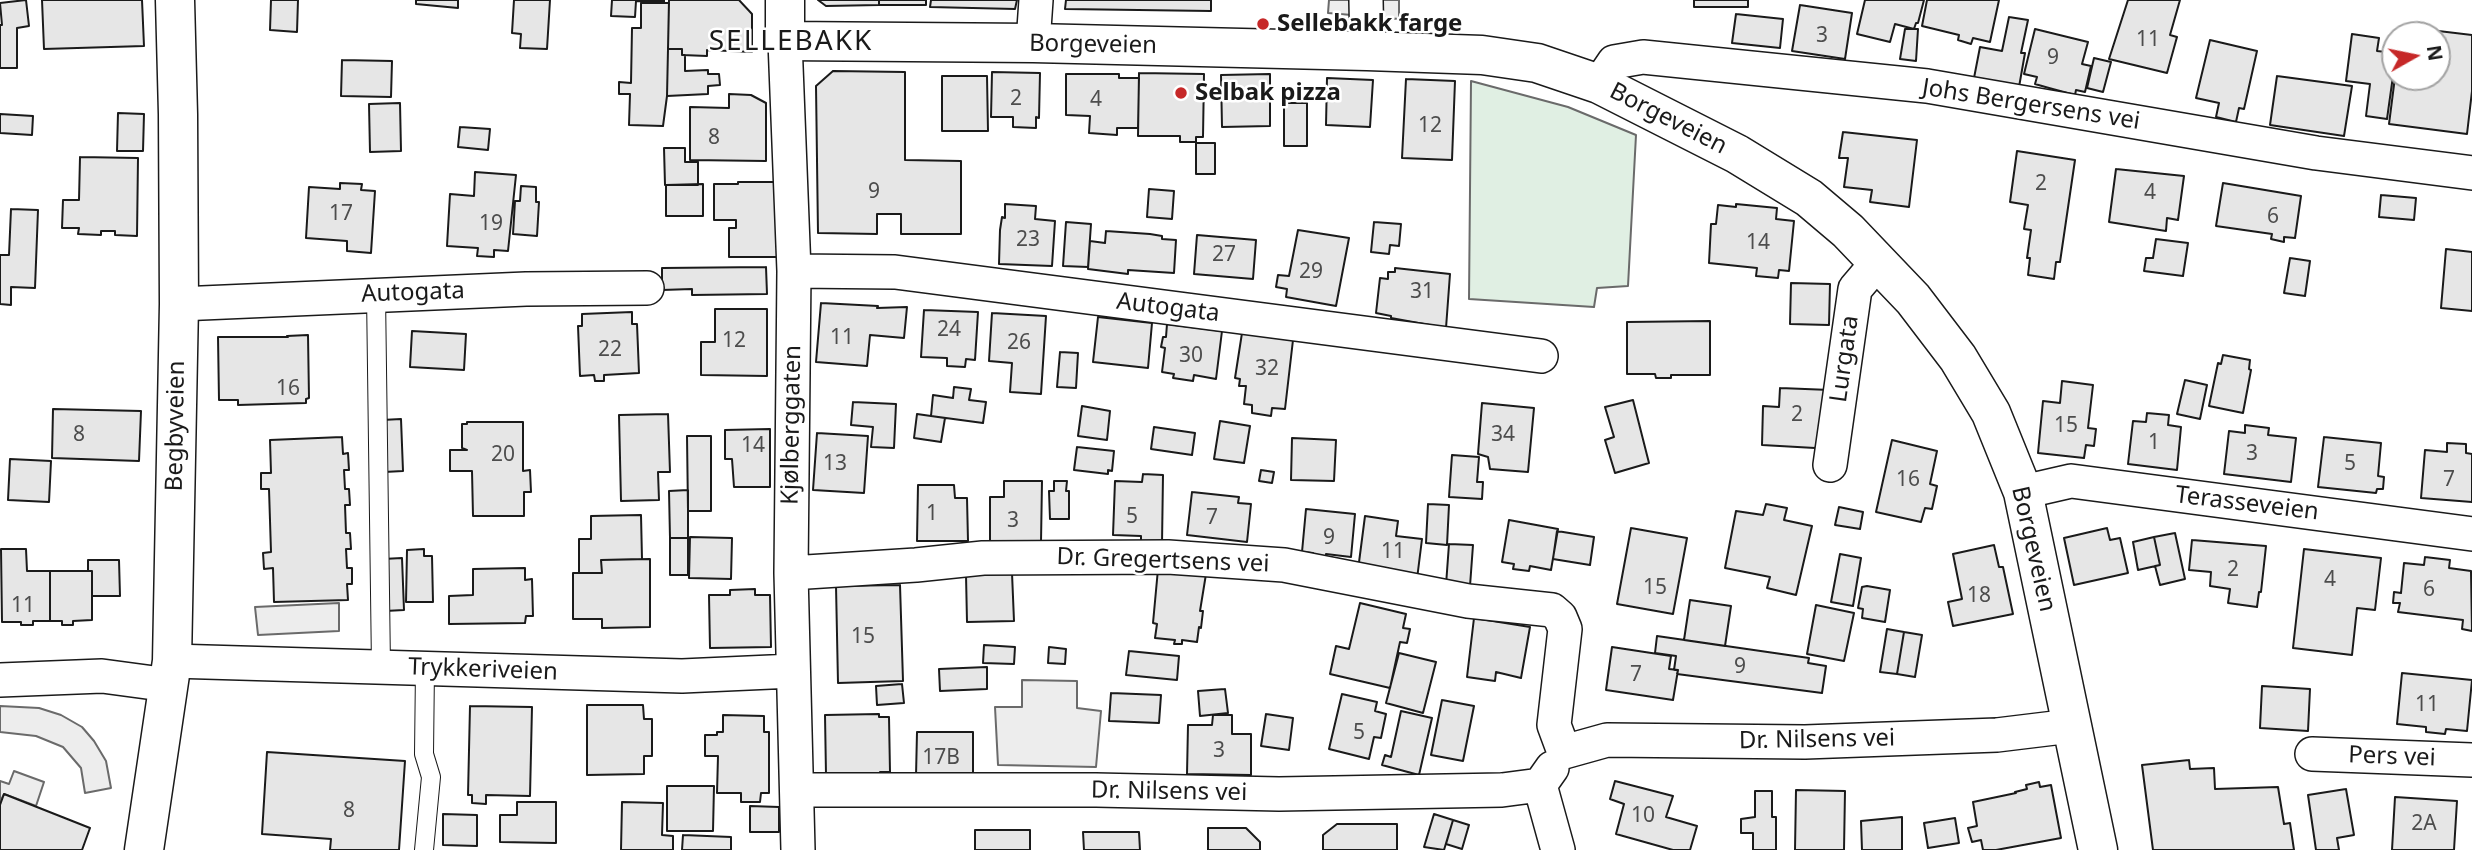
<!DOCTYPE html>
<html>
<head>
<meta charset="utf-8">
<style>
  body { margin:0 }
  #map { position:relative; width:2472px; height:850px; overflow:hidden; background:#fff; font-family:"Noto Sans",sans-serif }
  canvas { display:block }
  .north { position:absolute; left:2381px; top:21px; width:70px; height:70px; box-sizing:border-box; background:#fff; border:2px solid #a3a3a3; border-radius:50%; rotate:81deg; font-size:19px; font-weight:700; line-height:28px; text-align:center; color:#1a1a1a }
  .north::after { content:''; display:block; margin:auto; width:24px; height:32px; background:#c62828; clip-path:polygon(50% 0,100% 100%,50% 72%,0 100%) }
</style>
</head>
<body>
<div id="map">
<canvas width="2472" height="850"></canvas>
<div class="north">N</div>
</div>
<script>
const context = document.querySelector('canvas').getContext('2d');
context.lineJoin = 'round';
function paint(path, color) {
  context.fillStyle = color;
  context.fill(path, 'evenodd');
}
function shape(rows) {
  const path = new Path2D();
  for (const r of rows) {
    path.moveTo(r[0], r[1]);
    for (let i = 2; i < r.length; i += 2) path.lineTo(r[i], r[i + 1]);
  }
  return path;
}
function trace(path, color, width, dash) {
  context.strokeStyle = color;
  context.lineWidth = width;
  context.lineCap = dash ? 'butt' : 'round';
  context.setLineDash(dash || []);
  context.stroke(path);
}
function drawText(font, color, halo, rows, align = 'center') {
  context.font = font + ' "Noto Sans",sans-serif';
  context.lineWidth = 5;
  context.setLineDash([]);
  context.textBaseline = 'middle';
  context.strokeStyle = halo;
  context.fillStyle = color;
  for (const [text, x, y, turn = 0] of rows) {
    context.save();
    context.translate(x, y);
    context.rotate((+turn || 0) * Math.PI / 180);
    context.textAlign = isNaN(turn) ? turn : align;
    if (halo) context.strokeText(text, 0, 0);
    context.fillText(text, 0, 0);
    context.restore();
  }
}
const green = shape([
  [1471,81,1568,107,1636,135,1628,286,1597,288,1594,307,1469,299,1471,81]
]);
paint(green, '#e0efe3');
trace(green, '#6a6a6a', 2);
const parking = shape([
  [1329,0,1399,0,1399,19,1328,13,1329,0],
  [339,603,339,631,258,635,255,607,339,603],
  [1022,680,1077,681,1077,708,1101,711,1096,767,998,765,995,707,1022,707,1022,680],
  [0,706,39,708,61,715,82,727,94,741,106,761,111,788,85,793,81,768,63,747,36,736,0,732,0,706],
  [14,771,44,782,36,806,4,794,0,802,0,781,9,784,14,771]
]);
paint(parking, '#ededed');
trace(parking, '#6a6a6a', 2);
const building = shape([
  [26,0,29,26,17,28,17,68,0,68,0,25,2,25,0,3,26,0],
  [42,0,142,0,144,46,44,49,42,0],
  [271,0,298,0,297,32,270,30,271,0],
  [416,0,458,0,458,8,416,4,416,0],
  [514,0,550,0,547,49,520,48,521,34,512,33,514,0],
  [612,0,664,0,664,2,636,1,635,17,611,16,612,0],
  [669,0,739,0,752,14,752,52,707,50,707,56,682,55,682,49,668,49,669,0],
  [818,0,879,0,879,5,826,6,818,0],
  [879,0,926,0,926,5,879,5,879,0],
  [931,0,1017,0,1015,9,930,7,931,0],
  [1066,0,1211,0,1211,11,1065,9,1066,0],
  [1694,0,1748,0,1748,7,1694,7,1694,0],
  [1865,0,1924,0,1918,23,1916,23,1914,29,1895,24,1890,42,1857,34,1865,0],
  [1927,0,1999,0,1990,42,1973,38,1971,44,1958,40,1959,35,1922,26,1927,0],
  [2128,0,2180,0,2170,35,2177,37,2167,73,2109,59,2128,0],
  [641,3,669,3,667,96,663,126,629,125,630,94,619,94,619,82,631,83,632,28,641,28,641,3],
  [1800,5,1852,13,1845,59,1792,51,1800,5],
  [1736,14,1783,19,1780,48,1732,43,1736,14],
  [2009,17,2028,20,2021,53,2025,53,2019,87,1974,78,1980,47,2002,51,2009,17],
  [2405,27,2472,35,2472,91,2467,134,2389,124,2395,77,2437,77,2437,35,2404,35,2405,27],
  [1905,29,1918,29,1916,61,1900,59,1905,29],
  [2035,29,2088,42,2082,64,2091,66,2085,92,2076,90,2075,95,2049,88,2035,84,2037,77,2024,74,2035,29],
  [2352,34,2379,38,2377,51,2395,53,2395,76,2393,76,2387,119,2366,116,2370,84,2346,81,2352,34],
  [2210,40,2257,51,2244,109,2239,108,2236,122,2216,117,2219,103,2196,98,2210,40],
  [668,49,682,49,682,55,685,55,685,71,708,70,708,74,719,74,720,85,708,86,708,94,667,96,668,49],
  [2094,58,2111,62,2103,92,2087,88,2094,58],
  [342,60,392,61,391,97,341,96,342,60],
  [833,71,905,72,905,160,961,161,961,234,901,234,901,214,877,214,877,234,818,233,816,86,833,71],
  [992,72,1040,73,1039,118,1036,117,1036,128,1013,127,1013,117,991,117,992,72],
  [1139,73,1204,74,1203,137,1196,137,1196,142,1180,142,1180,136,1138,136,1139,73],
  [1066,74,1119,74,1119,78,1139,78,1138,128,1117,128,1117,135,1089,133,1090,116,1066,115,1066,74],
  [1270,74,1270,126,1222,127,1221,75,1270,74],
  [942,76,987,76,988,131,942,131,942,76],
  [2277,76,2352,86,2344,136,2270,125,2277,76],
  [1327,78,1373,80,1370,127,1326,125,1327,78],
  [1406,79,1455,81,1452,160,1402,158,1406,79],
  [729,94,751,95,766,103,766,161,690,160,690,107,729,108,729,94],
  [400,103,401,151,370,152,369,104,400,103],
  [1284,103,1307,103,1307,146,1284,146,1284,103],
  [118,113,144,114,143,151,117,151,118,113],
  [0,114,33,116,32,135,0,133,0,114],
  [460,127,490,129,488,150,458,147,460,127],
  [1843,132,1917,140,1909,207,1870,202,1872,190,1844,187,1848,158,1839,158,1843,132],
  [1196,143,1215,143,1215,174,1196,174,1196,143],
  [664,148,685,148,685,162,698,162,698,185,665,185,664,148],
  [2017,151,2075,160,2060,262,2056,262,2054,279,2028,275,2030,258,2027,258,2031,230,2024,229,2028,205,2010,202,2017,151],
  [80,157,138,158,137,236,115,235,115,231,101,231,101,235,78,234,79,228,62,228,63,200,79,200,80,157],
  [2116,169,2184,176,2178,220,2167,218,2166,231,2109,222,2116,169],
  [475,172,516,175,508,251,494,250,494,257,477,256,478,248,447,246,450,194,474,196,475,172],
  [738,182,778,182,778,257,729,257,729,228,736,228,736,220,714,220,714,184,738,184,738,182],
  [340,183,362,184,361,190,375,191,371,253,347,251,347,241,306,238,309,187,340,189,340,183],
  [2223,183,2301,196,2295,238,2284,237,2284,242,2271,239,2272,234,2216,226,2223,183],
  [703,184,703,216,666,216,666,185,703,184],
  [521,186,536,187,536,202,539,202,537,236,513,234,515,201,520,201,521,186],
  [1149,189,1174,191,1172,219,1147,217,1149,189],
  [2381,195,2416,198,2414,220,2379,217,2381,195],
  [1005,204,1036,206,1035,219,1055,221,1052,266,999,264,1000,230,1002,217,1005,218,1005,204],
  [1736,204,1777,208,1776,219,1794,221,1789,271,1779,270,1778,278,1756,276,1757,268,1709,263,1711,224,1716,224,1718,205,1736,207,1736,204],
  [11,209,38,210,35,288,11,287,11,305,0,304,0,255,9,255,11,209],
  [1066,222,1091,224,1088,267,1063,266,1066,222],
  [1374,222,1401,224,1399,246,1390,245,1389,254,1371,252,1374,222],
  [1298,230,1349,238,1336,306,1286,297,1287,289,1276,287,1278,275,1289,276,1298,230],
  [1106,231,1150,234,1162,236,1162,239,1176,240,1174,273,1128,270,1128,274,1088,269,1090,241,1105,243,1106,231],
  [1197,235,1256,240,1253,279,1194,274,1197,235],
  [2156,239,2188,243,2183,276,2144,271,2146,258,2153,258,2156,239],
  [2446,249,2472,252,2472,311,2441,308,2446,249],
  [2290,258,2310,261,2305,296,2284,293,2290,258],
  [766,267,767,294,692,295,692,289,662,290,662,268,766,267],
  [1395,268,1450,274,1446,328,1391,318,1391,316,1376,313,1380,278,1388,279,1388,272,1395,272,1395,268],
  [1791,283,1830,284,1829,325,1790,324,1791,283],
  [821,303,878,306,877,308,907,307,904,338,870,335,867,366,816,362,821,303],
  [715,309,767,309,767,376,701,375,701,342,715,342,715,309],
  [924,310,978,312,975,360,966,359,965,367,947,366,947,358,921,357,924,310],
  [632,312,632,324,637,324,639,373,604,375,604,381,595,381,594,375,580,376,578,326,582,326,582,314,632,312],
  [992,313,1046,316,1041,394,1010,392,1012,363,989,361,992,313],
  [1098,317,1152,323,1148,368,1093,362,1098,317],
  [1710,321,1710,375,1671,375,1671,378,1656,378,1655,374,1627,374,1627,322,1710,321],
  [1167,324,1222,331,1216,379,1194,375,1193,381,1173,378,1174,374,1162,372,1165,348,1161,347,1163,337,1166,337,1167,324],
  [412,331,466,334,464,370,410,367,412,331],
  [1242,333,1293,340,1285,409,1272,408,1271,416,1252,413,1252,405,1244,404,1246,386,1239,386,1240,379,1235,378,1242,333],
  [308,335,309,398,306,399,306,403,238,405,238,400,219,400,218,337,288,337,287,336,308,335],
  [1060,352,1078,353,1076,388,1057,387,1060,352],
  [2223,355,2250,360,2249,369,2251,370,2243,413,2209,406,2218,363,2221,364,2223,355],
  [2185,380,2207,385,2200,419,2177,414,2185,380],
  [2062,381,2093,385,2088,428,2096,429,2094,446,2086,445,2084,458,2038,453,2043,401,2060,403,2062,381],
  [954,387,971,389,969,400,986,402,983,423,931,416,933,395,953,398,954,387],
  [1780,388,1830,390,1829,433,1815,448,1762,445,1763,406,1779,407,1780,388],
  [1633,400,1649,463,1615,473,1605,440,1614,437,1605,407,1633,400],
  [853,402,896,404,894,448,871,447,873,427,851,425,853,402],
  [1482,403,1534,408,1528,472,1490,469,1488,457,1478,454,1482,403],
  [1082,406,1110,411,1107,440,1078,436,1082,406],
  [53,409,141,411,139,461,52,458,53,409],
  [2147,413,2169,415,2168,425,2181,427,2177,470,2128,464,2133,421,2146,422,2147,413],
  [668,414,670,472,658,472,659,500,621,501,619,415,668,414],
  [917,414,945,418,941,442,914,438,917,414],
  [401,419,403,471,384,472,382,420,401,419],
  [1220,421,1250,426,1244,463,1214,459,1220,421],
  [467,422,523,422,523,471,530,470,531,492,524,492,524,516,473,516,472,471,450,471,450,450,467,450,462,448,462,424,467,424,467,422],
  [2245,425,2269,428,2268,435,2296,438,2291,482,2224,474,2229,431,2245,433,2245,425],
  [1154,427,1195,433,1192,455,1151,449,1154,427],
  [770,429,770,487,734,487,732,459,725,459,725,430,770,429],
  [817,433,868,436,864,493,813,490,817,433],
  [687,436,711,436,711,511,688,511,687,436],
  [342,437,343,454,348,453,349,470,344,470,345,489,349,489,350,505,345,505,346,533,350,533,351,549,346,549,347,568,352,568,352,584,347,584,348,600,274,602,273,568,264,569,263,553,271,552,269,489,261,489,261,473,271,473,270,440,342,437],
  [2324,437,2381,443,2378,476,2384,477,2383,489,2377,489,2376,493,2318,487,2324,437],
  [1292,438,1336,440,1334,481,1291,480,1292,438],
  [1892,440,1937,451,1930,484,1937,486,1932,509,1925,508,1921,522,1876,512,1892,440],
  [2447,443,2466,444,2466,453,2472,454,2472,502,2421,498,2425,450,2447,452,2447,443],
  [1077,447,1114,451,1112,471,1108,470,1108,474,1074,470,1077,447],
  [1452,455,1479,457,1477,482,1483,482,1482,499,1449,497,1452,455],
  [10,459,51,461,49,502,8,500,10,459],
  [1261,470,1274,472,1272,483,1259,481,1261,470],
  [1143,474,1163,475,1162,544,1141,543,1141,536,1113,535,1115,481,1142,482,1143,474],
  [1004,481,1042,481,1041,542,990,541,990,497,1004,497,1004,481],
  [1054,481,1067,481,1066,491,1069,491,1069,519,1050,519,1049,491,1054,491,1054,481],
  [918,485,954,485,955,498,967,498,968,541,917,541,918,485],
  [688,490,688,538,670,538,669,491,688,490],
  [1192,492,1239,497,1238,503,1251,504,1247,542,1187,535,1192,492],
  [1428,504,1449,505,1447,545,1426,543,1428,504],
  [1766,504,1787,508,1784,520,1812,526,1796,595,1767,588,1770,577,1725,568,1736,511,1763,515,1766,504],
  [1839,507,1863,512,1860,529,1835,525,1839,507],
  [1306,509,1355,514,1351,557,1326,554,1326,559,1313,558,1313,553,1302,552,1306,509],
  [641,515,642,559,601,560,602,573,579,573,579,539,591,539,591,516,641,515],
  [1365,516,1398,521,1396,536,1422,539,1417,579,1358,570,1365,516],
  [1509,520,1558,529,1551,570,1530,566,1529,571,1513,569,1514,564,1502,562,1509,520],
  [1631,528,1687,538,1673,614,1617,604,1631,528],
  [2107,528,2110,540,2120,538,2128,573,2074,585,2064,538,2107,528],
  [1557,531,1594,537,1590,565,1553,559,1557,531],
  [2175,533,2185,579,2160,585,2155,566,2160,565,2154,537,2175,533],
  [690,537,732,538,731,579,689,578,690,537],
  [2154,537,2160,565,2138,570,2133,542,2154,537],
  [670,538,688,538,688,575,670,575,670,538],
  [2192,540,2266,546,2261,592,2259,592,2257,607,2228,603,2230,589,2210,586,2211,572,2189,570,2192,540],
  [1449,544,1473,545,1470,586,1446,585,1449,544],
  [1994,545,1999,567,2003,567,2013,614,1953,626,1948,602,1962,599,1953,554,1994,545],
  [1,549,26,549,27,571,50,571,50,621,33,621,33,625,21,625,21,622,2,622,1,549],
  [424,549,424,556,432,556,433,602,406,602,407,550,424,549],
  [2304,549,2381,558,2375,610,2357,608,2352,655,2293,648,2304,549],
  [1840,554,1861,558,1853,606,1831,602,1840,554],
  [2425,557,2450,560,2449,568,2471,571,2472,631,2462,629,2463,620,2398,612,2400,603,2393,603,2394,592,2401,593,2404,563,2424,565,2425,557],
  [402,558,404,610,385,611,383,559,402,558],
  [650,559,650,627,602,628,602,619,573,619,573,573,602,573,601,560,650,559],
  [88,560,119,560,120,596,92,596,92,571,88,571,88,560],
  [525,568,525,580,532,579,533,616,526,616,525,623,449,624,449,596,473,595,473,569,525,568],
  [1158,569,1206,574,1200,611,1203,611,1201,628,1199,627,1197,642,1182,640,1182,644,1174,644,1175,640,1155,638,1157,624,1153,623,1158,569],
  [50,571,92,571,92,620,73,621,73,625,62,625,62,621,50,621,50,571],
  [1012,573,1014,621,967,622,966,575,1012,573],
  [900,585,903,681,838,683,836,586,900,585],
  [1867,586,1890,590,1885,622,1862,618,1863,609,1858,608,1862,587,1867,586],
  [755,589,755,595,770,595,771,647,710,648,709,595,730,595,730,590,755,589],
  [1690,600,1731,606,1725,646,1684,640,1690,600],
  [1360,603,1406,614,1403,628,1410,629,1407,643,1400,642,1390,688,1330,674,1336,646,1349,649,1360,603],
  [1816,605,1854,613,1844,661,1807,654,1816,605],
  [1474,618,1530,627,1521,678,1496,672,1495,681,1467,677,1474,618],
  [1887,629,1904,632,1897,674,1880,672,1887,629],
  [1904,632,1922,635,1915,677,1897,674,1904,632],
  [1657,636,1809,658,1808,663,1826,666,1822,693,1677,674,1678,670,1674,670,1676,656,1655,653,1657,636],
  [984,645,1015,647,1014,664,983,663,984,645],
  [1049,647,1066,649,1065,664,1048,663,1049,647],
  [1612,647,1671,656,1669,669,1678,670,1673,700,1606,690,1612,647],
  [1129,651,1179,656,1177,680,1126,675,1129,651],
  [1399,653,1436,662,1423,713,1386,703,1399,653],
  [987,667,987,689,940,691,939,669,987,667],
  [2402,673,2472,680,2467,731,2446,729,2445,734,2426,732,2426,727,2397,724,2402,673],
  [902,684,904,703,877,705,876,686,902,684],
  [2262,686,2310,689,2308,731,2260,728,2262,686],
  [1225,689,1228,713,1200,716,1198,691,1225,689],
  [1111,693,1161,695,1159,723,1109,721,1111,693],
  [1342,694,1377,702,1375,711,1386,714,1381,738,1374,737,1369,759,1329,749,1342,694],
  [1442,700,1474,706,1463,761,1431,755,1442,700],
  [587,705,643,705,644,719,652,719,652,756,644,756,644,774,587,775,587,705],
  [470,706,532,707,530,796,486,795,486,804,472,803,472,795,468,795,470,706],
  [1401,711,1432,718,1419,775,1382,765,1385,755,1391,757,1401,711],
  [879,714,879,717,889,717,890,772,880,772,880,774,826,775,825,715,879,714],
  [1266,714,1293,718,1289,750,1261,746,1266,714],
  [723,715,764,716,764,732,769,732,769,793,761,793,760,802,741,802,741,793,717,793,718,756,705,756,705,735,717,735,717,732,723,732,723,715],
  [1213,715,1232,715,1232,734,1251,734,1251,775,1187,774,1188,725,1212,725,1213,715],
  [917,732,973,732,973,776,916,776,917,732],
  [267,752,405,761,399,850,330,850,331,839,262,834,267,752],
  [2189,760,2190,769,2214,768,2215,789,2278,787,2284,824,2290,823,2294,850,2153,850,2142,765,2189,760],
  [1615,781,1673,796,1666,817,1697,826,1690,850,1673,850,1616,834,1624,804,1610,799,1615,781],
  [2039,782,2040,787,2051,785,2061,838,1996,850,1983,850,1981,840,1972,842,1968,828,1977,826,1973,802,2016,793,2015,792,2027,789,2026,785,2039,782],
  [667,786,714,786,713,831,667,831,667,786],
  [2346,789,2354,835,2337,838,2339,850,2316,850,2308,795,2346,789],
  [1796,790,1845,791,1844,850,1795,850,1796,790],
  [1755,791,1772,791,1772,817,1776,817,1776,850,1753,850,1753,833,1741,833,1741,819,1755,817,1755,791],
  [4,794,90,828,82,850,0,850,0,805,4,794],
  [2395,797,2457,801,2454,850,2392,850,2395,797],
  [517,802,556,802,556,843,500,842,500,815,517,815,517,802],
  [622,802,663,803,662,835,673,836,673,850,621,850,622,802],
  [750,806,779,807,779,832,750,832,750,806],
  [443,814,477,815,477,846,443,845,443,814],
  [1434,814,1453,820,1444,850,1424,847,1434,814],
  [1902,817,1902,850,1862,850,1861,821,1902,817],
  [1955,818,1959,843,1928,848,1924,823,1955,818],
  [1453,820,1469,825,1462,849,1446,844,1453,820],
  [1337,824,1397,824,1397,850,1323,850,1323,835,1337,824],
  [1208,828,1246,828,1260,842,1260,850,1208,850,1208,828],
  [975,830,1030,830,1030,850,975,850,975,830],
  [1083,832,1139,832,1140,850,1084,850,1083,832],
  [683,835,731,837,731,850,682,850,683,835]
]);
paint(building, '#e6e6e6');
trace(building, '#1a1a1a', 2);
const lane = shape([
  [376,294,381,667],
  [424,850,431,777,424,754,425,668]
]);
const street = shape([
  [1366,0,1367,51],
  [785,41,794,271,791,573,798,850],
  [1033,43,1036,0],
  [1599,84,1614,62,1643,57,1927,86,2316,153,2472,173],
  [794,271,895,272,1541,356],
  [179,304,526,289,647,288],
  [1830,465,1855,289,1878,262],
  [2023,492,2071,481,2472,534],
  [791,573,916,565,983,558,1168,557,1284,565,1468,601,1552,610,1560,617,1565,629,1554,725,1564,752],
  [172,661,682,676,793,671],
  [0,680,102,676,169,685],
  [1564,752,1607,740,1805,742,1997,735,2071,726],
  [2312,754,2472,760],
  [1552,768,1540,785,1558,850],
  [797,790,1096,790,1279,794,1502,790,1540,785]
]);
const secondary = shape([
  [785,0,785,41,1033,43,1367,51,1482,55,1537,63,1599,84,1737,154,1809,198,1848,231,1913,299,1958,358,1991,413,2023,492,2098,850],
  [144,850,172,661,179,304,178,114,175,0]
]);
trace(lane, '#1a1a1a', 20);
trace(street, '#1a1a1a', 36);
trace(secondary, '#1a1a1a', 41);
trace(lane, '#fff', 18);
trace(street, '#fff', 33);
trace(secondary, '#fff', 38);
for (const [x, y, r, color] of [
  [1263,24,7,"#c62828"],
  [1181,93,7,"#c62828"]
]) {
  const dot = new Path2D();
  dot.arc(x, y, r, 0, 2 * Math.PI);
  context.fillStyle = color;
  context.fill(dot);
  trace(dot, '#fff', 2.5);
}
drawText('21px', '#4d4d4d', null, [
  ["3",1822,36],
  ["11",2148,40],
  ["9",2053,58],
  ["2",1016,99],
  ["4",1096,100],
  ["12",1430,126],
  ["8",714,138],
  ["2",2041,184],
  ["9",874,192],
  ["4",2150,193],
  ["17",341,214],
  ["6",2273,217],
  ["19",491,224],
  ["23",1028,240],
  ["14",1758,243],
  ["27",1224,255],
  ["29",1311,272],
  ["31",1422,292],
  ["24",949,330],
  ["11",842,338],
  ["12",734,341],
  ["26",1019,343],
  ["22",610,350],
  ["30",1191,356],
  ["32",1267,369],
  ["16",288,389],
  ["2",1797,415],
  ["15",2066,426],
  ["8",79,435],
  ["34",1503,435],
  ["1",2154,443],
  ["14",753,446],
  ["3",2252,454],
  ["20",503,455],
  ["13",835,464],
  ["5",2350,464],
  ["16",1908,480],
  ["7",2449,480],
  ["1",932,514],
  ["5",1132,517],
  ["7",1212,518],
  ["3",1013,521],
  ["9",1329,538],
  ["11",1393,552],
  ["2",2233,570],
  ["4",2330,580],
  ["15",1655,588],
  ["6",2429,590],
  ["18",1979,596],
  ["11",23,606],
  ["15",863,637],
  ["9",1740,667],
  ["7",1636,675],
  ["11",2427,705],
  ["5",1359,733],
  ["3",1219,751],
  ["17B",941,758],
  ["8",349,811],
  ["10",1643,816],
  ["2A",2424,824]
]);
drawText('bold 24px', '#1a1a1a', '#fff', [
  ["Sellebakk farge",1277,24],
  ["Selbak pizza",1195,93]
], 'left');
drawText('24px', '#1a1a1a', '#fff', [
  ["Borgeveien",1093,45,1],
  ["Johs Bergersens vei",2031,105,9],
  ["Borgeveien",1668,119,27],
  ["Autogata",413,293,-2],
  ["Autogata",1168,308,7],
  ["Lurgata",1845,359,-82],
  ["Kjølberggaten",792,425,-89],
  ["Begbyveien",176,426,-89],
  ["Terasseveien",2247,504,7],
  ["Borgeveien",2033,549,77],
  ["Dr. Gregertsens vei",1163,561,2],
  ["Trykkeriveien",483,670,2],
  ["Dr. Nilsens vei",1817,740,-1],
  ["Pers vei",2392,757,2],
  ["Dr. Nilsens vei",1169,792,1]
]);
context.letterSpacing = '2px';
drawText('28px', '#1a1a1a', '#fff', [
  ["SELLEBAKK",791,42]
]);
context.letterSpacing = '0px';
</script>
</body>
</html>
